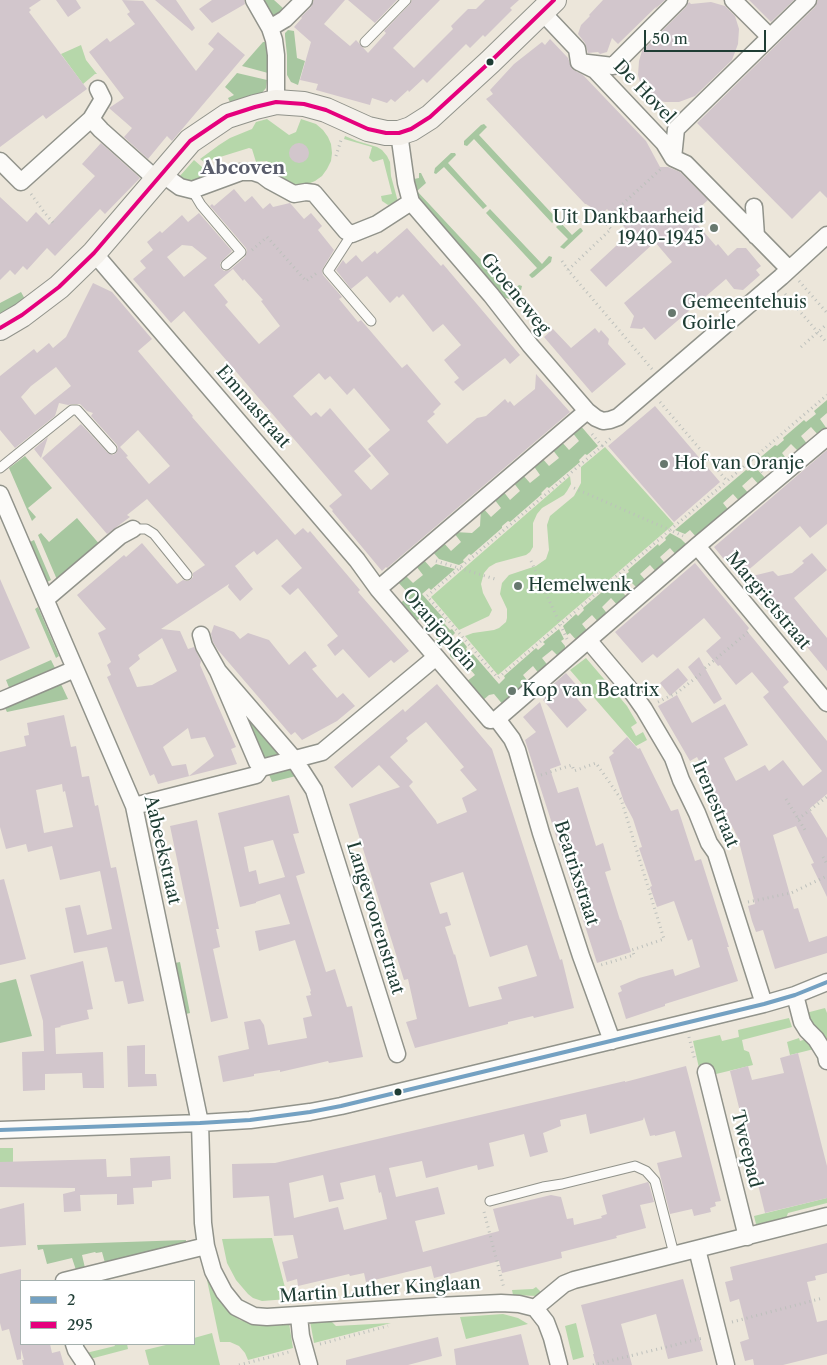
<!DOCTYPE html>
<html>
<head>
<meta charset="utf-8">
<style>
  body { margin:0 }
  #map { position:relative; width:827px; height:1365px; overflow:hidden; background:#ece6da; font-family:"Libre Caslon Text",serif }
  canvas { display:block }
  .legend { position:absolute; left:20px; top:1280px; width:175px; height:65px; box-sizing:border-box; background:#fff; border:1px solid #a5b1ae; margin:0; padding:6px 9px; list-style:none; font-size:15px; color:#1f3d34 }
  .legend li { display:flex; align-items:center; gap:10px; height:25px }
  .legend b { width:25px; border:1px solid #a5b1ae }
  .scale { position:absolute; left:644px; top:30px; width:122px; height:22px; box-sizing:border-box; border:2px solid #1f3d34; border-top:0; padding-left:6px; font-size:15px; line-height:18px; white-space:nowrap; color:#1f3d34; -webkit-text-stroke:4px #fff; paint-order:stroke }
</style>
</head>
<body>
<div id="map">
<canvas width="827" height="1365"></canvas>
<ul class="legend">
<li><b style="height:6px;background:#74a1c2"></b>2</li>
<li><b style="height:6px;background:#e5007d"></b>295</li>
</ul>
<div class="scale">50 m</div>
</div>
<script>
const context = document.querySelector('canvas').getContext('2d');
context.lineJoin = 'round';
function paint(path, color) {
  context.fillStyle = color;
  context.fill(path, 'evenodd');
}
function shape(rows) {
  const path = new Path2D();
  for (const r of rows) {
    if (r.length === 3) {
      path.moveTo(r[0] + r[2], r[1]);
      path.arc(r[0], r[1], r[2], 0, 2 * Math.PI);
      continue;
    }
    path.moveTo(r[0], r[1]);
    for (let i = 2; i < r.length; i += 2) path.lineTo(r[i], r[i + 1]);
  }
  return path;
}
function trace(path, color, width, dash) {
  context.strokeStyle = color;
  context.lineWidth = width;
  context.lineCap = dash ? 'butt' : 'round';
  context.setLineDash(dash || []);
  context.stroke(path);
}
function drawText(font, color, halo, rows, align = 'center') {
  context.font = font + ' "Libre Caslon Text",serif';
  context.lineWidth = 4.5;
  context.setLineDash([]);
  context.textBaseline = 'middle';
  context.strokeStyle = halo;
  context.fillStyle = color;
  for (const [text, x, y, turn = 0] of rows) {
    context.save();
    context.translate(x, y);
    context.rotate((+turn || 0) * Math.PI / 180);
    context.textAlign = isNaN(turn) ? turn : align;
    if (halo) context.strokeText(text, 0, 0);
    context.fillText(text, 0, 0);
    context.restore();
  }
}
paint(shape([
  [81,45,86,60,97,74,95,74,83,84,61,54],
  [267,119,289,135,296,132,301,119,316,124,323,130,328,137,331,144,332,153,331,161,327,169,322,176,315,181,308,184,299,185,290,184,276,176,270,169,267,161,256,162,252,149,249,148,204,162,200,159,219,145,230,138,252,129,256,122],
  [345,136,357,141,377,147,382,150,387,156,390,162,391,176,398,202,388,205,382,201,381,196,392,194,383,159,373,162,369,158,372,147,344,139],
  [194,160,202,167,206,179,191,185,179,177],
  [605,447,674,524,498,675,465,636,473,633,494,630,499,628,506,622,507,618,507,609,500,594,502,583,509,575,536,566,546,559,549,550,547,525,550,516,574,496,581,483,581,467],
  [570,476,571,484,567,491,564,495,542,508,537,514,533,523,533,547,530,552,526,555,496,563,489,567,484,573,481,584,483,593,492,610,489,616,459,630,431,597],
  [586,658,627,706,637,723,631,727,636,736,643,732,647,740,636,746,570,670],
  [825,1008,827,1013,827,1041,809,1022,806,1013],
  [789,1018,792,1027,742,1040,744,1050,749,1052,753,1065,712,1075,699,1068,693,1041,720,1035,722,1041,739,1037,738,1030],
  [799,1038,800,1041,806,1039,814,1049,790,1055,787,1042],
  [0,1148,13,1148,13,1162,0,1162],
  [827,1198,827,1203,788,1213,785,1221,757,1228,754,1216],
  [272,1238,288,1299,262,1301,253,1298,248,1294,236,1280,227,1263,222,1239],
  [209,1279,221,1303,230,1313,240,1320,255,1324,289,1323,293,1348,248,1360,245,1353,239,1346,230,1342,220,1342,207,1280],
  [536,1287,542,1293,537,1296,513,1295,512,1290,533,1289],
  [503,1314,518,1318,528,1324,466,1339,460,1317],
  [330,1320,336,1326,391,1323,314,1343,310,1321],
  [576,1323,584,1357,573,1360,565,1326],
  [212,1333,220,1365,149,1365,145,1350,170,1344,194,1344,194,1338],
  [114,1344,127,1344,128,1349,90,1359,86,1353,115,1346]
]), '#b6d7aa');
paint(shape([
  [262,0,274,0,284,9,277,17,273,16,270,14],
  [288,30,294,31,297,58,305,61,298,85,291,82,287,75,287,55,285,36,285,33],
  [263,42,268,42,268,73,242,66],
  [237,73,267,80,266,88,260,95,231,104,228,98,234,95,225,87],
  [484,124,487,127,479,135,557,219,552,223,474,139,467,146,464,145,464,141,481,125],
  [451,153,455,153,456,155,448,163,487,206,483,209,444,167,436,174,434,173,435,168],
  [419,173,421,173,426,183,417,191,511,292,519,285,522,286,521,290,512,298,509,299,503,297,420,200,418,196,414,179,419,178],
  [490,209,542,264,549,256,552,257,551,262,534,277,532,278,529,275,537,268,486,213],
  [561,223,572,235,580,228,581,228,583,231,581,233,564,249,560,247,568,239,556,227],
  [21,292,26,301,0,319,0,303],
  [827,400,827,413,820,419,827,429,819,436,811,427,801,436,808,445,799,452,791,444,782,453,789,462,780,469,772,461,762,469,755,462,775,445,777,446,784,440,783,438,804,420,806,422,816,414,814,411],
  [580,425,598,446,587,455,585,454,579,460,580,462,549,488,547,487,541,493,542,494,510,522,508,521,502,526,502,528,471,555,469,554,463,560,464,562,459,565,439,559,432,551,443,542,451,551,461,542,454,533,455,532,472,533,480,526,481,509,483,508,491,517,501,508,494,499,503,491,510,500,520,491,513,482,522,474,530,483,540,475,533,465,542,458,549,466,559,458,552,449,561,441,569,450,579,441,572,432],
  [25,456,52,488,28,508,36,517,32,521,9,468],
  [754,466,767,480,760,486,752,477,742,486,750,495,741,503,733,494,723,503,730,512,698,539,690,530,685,534,675,530,746,470,748,471],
  [77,518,101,546,58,582,38,535,41,533,49,542],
  [670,533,681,539,689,547,678,557,670,548,660,557,667,566,658,574,650,565,640,574,648,583,639,590,631,582,621,590,628,599,619,607,611,598,602,607,609,616,600,624,592,615,582,624,589,633,578,642,570,633,567,635,563,626,576,614,578,616,584,610,583,608,621,576,622,577,629,572,628,570,658,544,659,546,666,540,665,538],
  [34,540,51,580,47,582,30,542],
  [423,559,431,568,436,564,455,569,431,590,429,588,422,594,446,621,444,623,450,630,452,629,455,633,442,647,436,639,440,635,424,615,415,622,399,604,407,598,408,593,397,581,405,575,413,583,423,575,416,566],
  [38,607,59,656,56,658,35,609],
  [559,629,564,639,561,641,565,646,565,653,560,658,552,650,542,658,549,667,540,675,533,666,523,675,530,684,504,706,494,694,489,695,482,701,466,682,475,675,458,655,453,659,450,656,451,649,461,639,467,647,466,649,472,655,473,654,499,684,505,678,504,676,536,648,538,650,545,644,543,642],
  [51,660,56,670,10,690,6,680],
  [60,682,68,699,7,712,4,706],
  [250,718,282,755,263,760,246,719],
  [291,765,300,775,272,782,268,772],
  [180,962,190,1013,186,1014,175,963],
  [16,979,32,1036,0,1043,0,983],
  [186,1240,186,1243,105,1263,102,1252,96,1253,95,1252,82,1255,85,1268,76,1270,72,1258,47,1264,43,1249,38,1250,37,1245]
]), '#a7c7a0');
paint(shape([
  [0,0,41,0,29,8,31,10,29,12,87,89,46,119,43,115,0,147],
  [56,0,76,0,81,8,68,17],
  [122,0,143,1,196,71,214,49,208,44,218,32,245,55,172,141,167,136,148,159,124,137,132,128,109,108,124,98,89,52,107,38,110,42,135,24,127,14,130,12],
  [155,0,176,0,195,28,192,31],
  [212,0,244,0,245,4,212,23,199,9],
  [314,0,345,0,324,24,350,46,356,40,368,53,386,33,384,31,410,4,412,0,440,0,393,48,414,68,453,29,451,26,468,9,476,9,485,0,519,0,510,8,512,10,485,37,483,35,470,48,466,44,427,83,423,79,409,92,408,90,395,102,391,99,387,103,372,98,370,105,316,90,318,84,300,80,311,42,294,27,302,18,301,17,311,7],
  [348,0,397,0,375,23],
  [603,0,665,0,655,9,657,6,618,44,612,38,607,52,600,54,598,52,588,53,585,43,578,34,581,25,590,16,589,15],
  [749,0,794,0,771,22],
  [818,0,827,0,827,198,820,191,792,219,697,123,815,7],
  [689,2,691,4,711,2,725,6,735,16,739,29,738,44,732,60,695,96,679,102,665,102,652,99,642,89,638,75,639,61,642,51,686,7],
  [550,39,568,58,572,69,583,75,646,141,660,167,668,167,680,172,708,200,690,216,716,246,718,244,728,256,737,248,746,248,761,266,756,270,760,275,743,290,734,289,726,279,655,340,644,327,642,329,630,328,634,316,624,303,672,262,655,242,606,287,590,270,630,233,607,209,602,214,586,204,585,204,486,99,493,94,490,90,514,64,542,42,545,45],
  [101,143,140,178,105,214,100,209,55,256,47,248,27,270,23,266,15,275,10,270,0,280,0,197,27,222,36,212,49,225,95,176,82,164],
  [299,153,10],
  [234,189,245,202,252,196,263,209,270,203,273,207,290,203,304,219,311,213,322,226,318,230,334,250,323,268,322,271,323,275,342,297,339,299,358,322,361,320,402,368,407,364,441,404,433,412,435,414,427,421,447,444,477,418,486,416,505,399,508,403,510,401,514,406,535,389,536,374,570,412,387,568,386,567,382,571,332,511,333,510,329,506,342,495,330,481,184,311,171,323,133,279,146,268,140,261,153,250,147,242,160,231,162,233,182,215,188,222,199,213,232,251,220,263,220,267,224,271,230,270,245,257,247,251,246,248,210,206,212,204,214,206],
  [182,245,192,246,207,258,184,277,167,257],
  [233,269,243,281,244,279,263,300,261,301,280,326,259,344,225,305,228,302,214,285],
  [319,373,325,380,330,376,347,395,354,388,390,430,368,449,389,474,371,490,354,471,371,456,330,408,321,417,316,412,311,416,293,396],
  [407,228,441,266,443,264,520,355,510,364,505,358,463,391,454,382,459,378,444,360,461,345,443,324,433,332,403,294,399,298,397,296,390,303,367,276,351,289,336,270,343,260,346,264,356,255,362,262,375,251,377,254],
  [93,283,112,292,152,339,138,351,193,416,192,417,295,535,303,528,308,533,310,531,360,590,358,592,409,651,394,663,391,660,369,678,343,649,335,656,327,645,338,636,298,588,290,595,281,586,302,568,277,539,257,555,254,551,235,566,253,589,240,601,228,587,229,584,161,629,180,631,188,649,194,647,201,661,200,665,236,747,231,749,237,764,158,784,154,774,150,776,107,677,111,675,107,665,111,662,98,633,106,629,77,595,124,555,126,557,142,543,177,584,183,580,187,581,190,580,193,577,193,573,205,565,147,499,127,515,130,517,107,534,42,458,81,424,108,453,113,455,116,453,118,448,117,445,91,416,93,413,87,411,80,404,72,404,68,405,59,403,55,416,15,448,0,430,0,376,34,349,37,353,49,343,53,348,66,337],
  [56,367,71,386,35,415,21,397,31,386],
  [138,430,170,466,149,484,126,457,128,456,120,447],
  [162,638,177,671,152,685,137,687,129,668,140,659,138,655],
  [188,728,191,739,205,737,214,756,189,776,186,764,172,766,163,747],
  [595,328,599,333,601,330,609,339,608,344,626,364,592,393,544,337,553,329,571,348],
  [655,406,720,482,674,522,608,446],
  [48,437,41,458,34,449],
  [827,450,827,524,810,538,800,526,739,578,714,547],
  [812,553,827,570,794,598,827,638,827,671,788,624,784,626,765,603,762,605,740,579,773,571,778,576,792,573,804,563,802,561],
  [695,563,749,628,747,631,789,682,783,687,827,741,827,794,809,809,827,838,827,897,811,864,814,863,796,826,773,835,794,909,798,908,809,942,827,936,827,953,775,969,763,930,756,932,752,921,748,906,755,904,738,838,697,757,690,761,658,706,677,695,692,723,725,704,748,745,724,758,736,781,765,765,769,771,783,760,803,786,822,771,763,697,769,692,752,672,736,685,720,665,718,666,706,651,721,638,704,618,657,658,653,654,642,663,615,632],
  [0,579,30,648,0,661],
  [214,625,234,632,240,639,248,633,269,640,289,665,305,651,317,666,312,669,337,698,343,693,355,706,337,721,302,740,295,732,291,735,218,650,213,642,211,634],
  [699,657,722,699,714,704,688,667],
  [678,668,688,680,670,696,660,683],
  [566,673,579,688,572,693,587,710,567,728,543,700,545,698,542,694],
  [437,684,492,749,560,960,562,959,574,1008,534,1018,533,1016,508,1022,508,1024,415,1048,406,1022,417,1019,408,979,404,980,349,804,400,787,379,765,352,788,334,767,403,709,405,712],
  [426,722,464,767,460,770,477,790,462,798,467,812,437,824,436,821,409,786,413,782,390,757,408,741,406,738],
  [463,872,490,957,527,945,537,976,498,987,502,999,469,1007,455,954,454,955,445,927,451,925,447,912,440,914,430,883],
  [540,702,561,765,550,769,558,793,578,787,596,846,603,843,611,870,605,872,620,920,621,920,631,952,597,963,525,740,536,732,523,717],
  [64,715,71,747,76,746,82,777,89,776,95,806,98,805,111,868,116,867,144,1001,128,1004,123,981,115,982,107,947,74,953,65,908,80,905,87,935,112,929,100,871,60,880,52,846,28,852,26,844,6,849,0,827,0,752,26,746,24,736,29,735,27,723],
  [62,784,63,792,65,791,73,827,44,833,36,790],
  [627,737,638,749,640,748,671,811,678,809,695,861,701,859,729,947,727,947,738,981,665,1004,665,1006,626,1019,618,993,622,991,620,986,639,978,673,969,675,976,700,967,692,939,688,941,674,901,657,907,650,887,652,886,639,848,642,847,633,819,624,802,609,757,614,753,612,751],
  [289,795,299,833,293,834,305,873,296,876,326,972,335,969,347,1007,352,1006,363,1057,329,1063,328,1061,280,1072,280,1070,254,1074,254,1076,223,1082,218,1056,249,1049,244,1022,260,1019,264,1025,268,1045,307,1038,303,1018,312,1016,306,996,311,995,310,992,311,991,295,940,259,951,255,931,290,924,280,894,256,902,256,903,240,907,218,813],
  [273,840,285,877,259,884,256,870,249,872,244,847],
  [197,820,219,929,216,929,220,947,213,949,228,1018,211,1022,170,826],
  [4,879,26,959,0,965,0,880],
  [83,961,93,1009,87,1010,89,1019,60,1026,61,1027,55,1028,56,1054,103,1052,104,1088,83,1088,82,1073,45,1074,45,1090,23,1091,22,1052,44,1051,43,1021,30,975],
  [145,1045,145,1074,156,1074,157,1086,128,1087,127,1046],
  [798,1053,827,1166,827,1198,765,1213,730,1071,748,1066,752,1080,784,1073,780,1058],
  [686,1066,721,1201,715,1202,716,1206,710,1208,711,1212,694,1216,692,1209,670,1214,657,1163,682,1157,675,1131,655,1136,655,1135,650,1136,644,1117,643,1120,590,1134,586,1114,560,1120,561,1126,543,1133,548,1152,530,1157,524,1134,489,1143,494,1166,478,1170,477,1165,426,1178,422,1161,389,1168,396,1197,438,1187,445,1214,415,1221,423,1252,499,1231,493,1209,551,1195,561,1197,567,1219,573,1218,574,1225,602,1218,601,1216,607,1214,602,1195,648,1182,649,1184,654,1202,640,1205,646,1228,616,1236,617,1238,561,1252,562,1258,502,1273,499,1261,434,1278,431,1266,366,1282,364,1273,350,1276,349,1274,298,1286,297,1279,287,1282,282,1262,298,1258,293,1235,274,1236,269,1196,233,1198,232,1164,275,1163,625,1081,625,1082],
  [323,1175,329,1202,344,1199,340,1183,375,1175,379,1193,381,1192,387,1219,344,1230,338,1207,294,1218,289,1183],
  [170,1156,171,1179,152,1181,152,1187,133,1188,134,1204,117,1205,117,1194,80,1195,81,1211,64,1212,63,1194,75,1191,75,1188,0,1187,0,1162,106,1159,107,1177,131,1176,130,1158],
  [24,1203,26,1245,0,1247,0,1209],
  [827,1243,827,1273,815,1276,816,1280,807,1282,817,1322,827,1320,827,1354,783,1365,754,1365,753,1359,745,1361,740,1342,749,1339,739,1299,730,1302,725,1282,733,1280,730,1267],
  [21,1269,21,1344,50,1344,52,1353,60,1351,64,1365,23,1365,22,1360,24,1360,21,1349,21,1359,17,1360,9,1329,2,1331,0,1323,0,1274],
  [683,1279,703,1351,668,1359,656,1314,621,1324,632,1365,596,1365,593,1354,594,1354,581,1305],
  [521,1334,529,1365,456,1365,454,1349],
  [438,1337,442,1356,408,1365,346,1365,346,1360]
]), '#d2c6cc');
const lane = shape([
  [365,42,406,0],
  [192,190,201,205,241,252,226,265],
  [352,234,328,271,371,321],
  [0,468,72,410,77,410,112,449],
  [133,529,146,529,154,534,187,575],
  [490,1201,543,1187,562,1184,635,1166,646,1171,655,1181,674,1254]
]);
const street = shape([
  [254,0,270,28,274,40,276,55,276,102],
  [679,0,613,66,579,62,595,70,664,143,673,158,686,164,789,269],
  [733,0,770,37],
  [542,12,577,49,579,62],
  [270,28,285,19,304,0],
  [91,119,103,99,98,89],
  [399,133,406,183,411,202,491,295,530,345,587,411],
  [673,158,676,129,808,0],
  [0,161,21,182,91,119,101,130,157,180],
  [162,174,180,187,192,190,241,172,253,172,262,175,270,181,294,194,306,192,314,193,346,231,352,234,377,224,411,202],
  [754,207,756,236],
  [827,235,781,277,618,417,610,420,603,421,596,418,587,411,378,589,490,720,497,719,697,546,827,437],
  [94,253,357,560,378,589],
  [0,494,134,806,200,1123,203,1223,206,1246,213,1271,224,1292,236,1307,254,1316,267,1317,437,1306,501,1303,519,1304,535,1308,546,1322,552,1338,559,1365],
  [697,546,827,703],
  [46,599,120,536,133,529],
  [201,635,204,646,218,671],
  [589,641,632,692,644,709,673,758,681,780,697,813,709,843,716,853,764,1004],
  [0,701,75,669],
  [497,719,512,739,517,750,541,833,581,956,612,1041],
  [261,768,257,762,218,671,294,759,314,790,397,1054],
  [134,806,256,775,261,768,322,752,436,657],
  [795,995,802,1022,807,1030,816,1039,826,1055,827,1061],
  [706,1072,747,1237],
  [0,1130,200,1123,250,1120,310,1112,341,1106,764,1004,795,995,827,982],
  [697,1249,726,1365],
  [64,1281,206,1246],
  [535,1308,564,1284,574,1280,827,1216],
  [299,1316,301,1336,309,1365],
  [74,1344,76,1350,86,1365]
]);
const secondary = shape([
  [0,328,22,315,59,287,94,253,190,141,227,116,255,107,276,102,304,104,326,110,368,129,386,133,399,133,411,129,430,117,490,62,554,0]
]);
trace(lane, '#91938b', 11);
trace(street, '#91938b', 19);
trace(secondary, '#91938b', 26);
trace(shape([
  [336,156,342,137],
  [31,194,44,212,55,225],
  [252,250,267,237,306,281,318,272],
  [562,261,568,270],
  [799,281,827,313],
  [785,294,827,343],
  [801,347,827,324],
  [652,369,568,270,611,229,604,221,663,167],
  [660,402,727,481,827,395],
  [592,434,602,446,427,596,498,678,670,530,683,536],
  [602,446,613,436],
  [752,460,763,473],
  [574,488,670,530,727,481],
  [436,561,495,579],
  [531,561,567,639],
  [705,668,748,632],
  [658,702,678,692,703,672],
  [541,775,572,765,574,771,596,763,621,799,664,939,632,950,634,955,601,965],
  [786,799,805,830],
  [798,819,827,797],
  [823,857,827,864],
  [748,902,791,893,827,876],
  [689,1037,695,1061],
  [484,1212,504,1288],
  [732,1322,823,1298],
  [320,1344,388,1326],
  [239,1365,289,1352],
  [593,1365,703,1338]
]), '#bdc0bc', 3, [1, 4]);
trace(lane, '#fcfbf9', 9);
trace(street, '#fcfbf9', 16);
trace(secondary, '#f4f1eb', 24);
trace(shape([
  [0,1130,200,1123,250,1120,310,1112,341,1106,764,1004,795,995,827,982]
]), '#74a1c2', 4);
trace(shape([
  [0,328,22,315,59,287,94,253,190,141,227,116,255,107,276,102,304,104,326,110,368,129,386,133,399,133,411,129,430,117,490,62,554,0]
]), '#e5007d', 4);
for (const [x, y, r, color] of [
  [490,62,4.5,"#1f3d34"],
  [714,228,5,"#67786e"],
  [672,313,5,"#67786e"],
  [664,464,5,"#67786e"],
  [518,586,5,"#67786e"],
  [512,691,5,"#67786e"],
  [398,1092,4.5,"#1f3d34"]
]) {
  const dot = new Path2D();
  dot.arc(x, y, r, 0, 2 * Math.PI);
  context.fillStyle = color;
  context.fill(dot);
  trace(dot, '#fff', 2);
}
drawText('18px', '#1f3d34', '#fff', [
  ["De Hovel",644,92,46],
  ["Groeneweg",515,294,51],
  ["Emmastraat",253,407,49],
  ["Margrietstraat",768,601,50],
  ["Oranjeplein",439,630,49],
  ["Irenestraat",715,804,67],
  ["Aabeekstraat",162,850,77],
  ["Beatrixstraat",576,873,72],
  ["Langevoorenstraat",375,918,73],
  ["Tweepad",746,1149,76],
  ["Martin Luther Kinglaan",380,1290,-4]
]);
drawText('18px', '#1f3d34', '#fff', [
  ["Uit Dankbaarheid",704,218,"right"],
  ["1940-1945",704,239,"right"],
  ["Gemeentehuis",682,303],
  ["Goirle",682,324],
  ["Hof van Oranje",674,464],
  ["Hemelwenk",528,586],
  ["Kop van Beatrix",522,691]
], 'left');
drawText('bold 19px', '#5a5d6c', '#fff', [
  ["Abcoven",243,169]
]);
</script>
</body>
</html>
